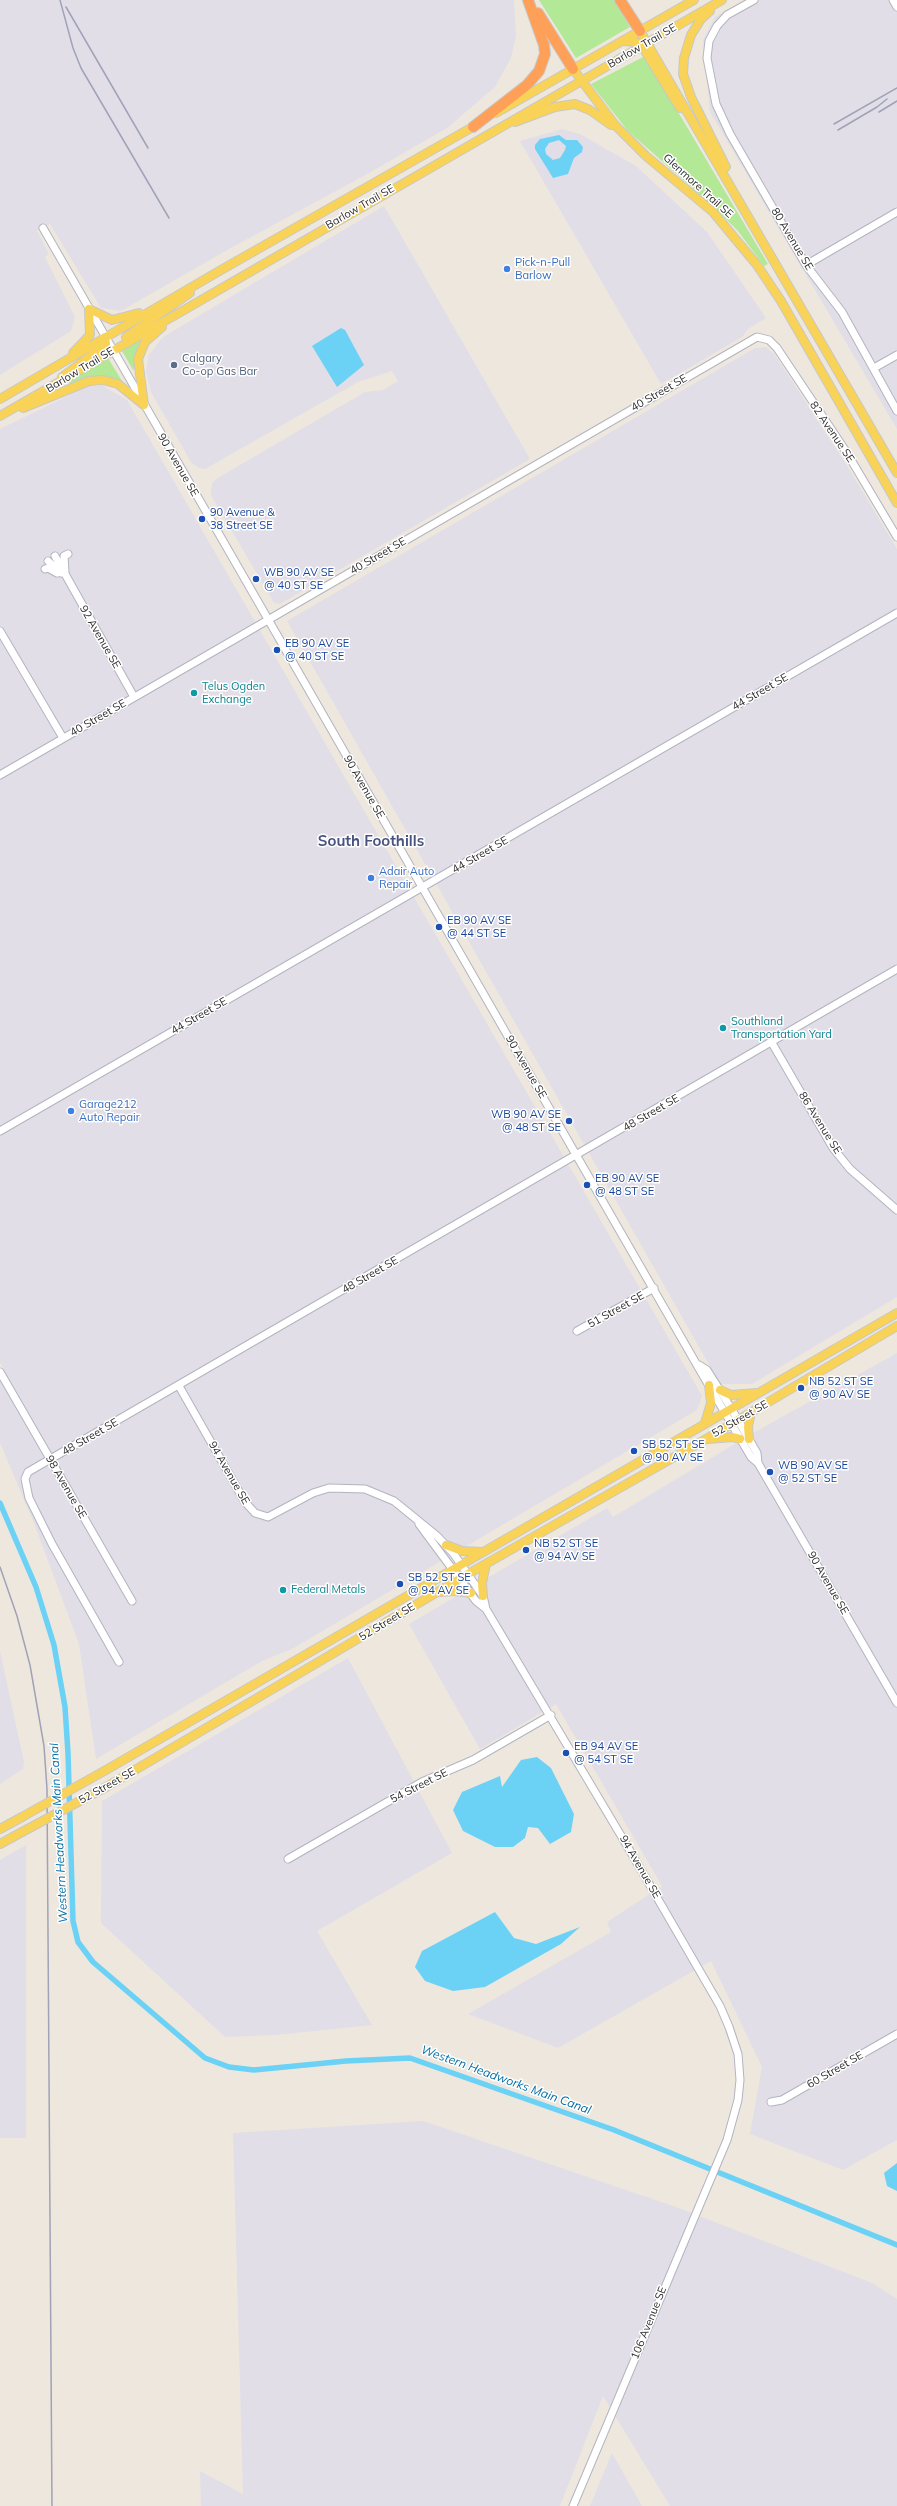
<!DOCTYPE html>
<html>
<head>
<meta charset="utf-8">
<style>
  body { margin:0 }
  canvas { display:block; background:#eee7de }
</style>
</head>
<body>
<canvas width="897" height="2506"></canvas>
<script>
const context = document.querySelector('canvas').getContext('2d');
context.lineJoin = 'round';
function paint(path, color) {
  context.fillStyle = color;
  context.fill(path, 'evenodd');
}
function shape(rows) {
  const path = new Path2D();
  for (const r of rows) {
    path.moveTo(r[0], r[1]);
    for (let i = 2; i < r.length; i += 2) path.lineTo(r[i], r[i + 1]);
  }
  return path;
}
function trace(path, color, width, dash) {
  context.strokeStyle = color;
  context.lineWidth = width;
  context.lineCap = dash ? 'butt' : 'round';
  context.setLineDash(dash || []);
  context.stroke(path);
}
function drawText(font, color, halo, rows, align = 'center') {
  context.font = font + ' Mulish,sans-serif';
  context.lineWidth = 3;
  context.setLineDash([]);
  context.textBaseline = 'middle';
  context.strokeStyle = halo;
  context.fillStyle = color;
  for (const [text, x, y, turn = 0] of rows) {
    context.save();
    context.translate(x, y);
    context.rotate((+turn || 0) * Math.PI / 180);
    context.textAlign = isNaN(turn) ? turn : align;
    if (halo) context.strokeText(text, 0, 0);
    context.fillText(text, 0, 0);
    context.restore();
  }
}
paint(shape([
  [0,0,514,0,516,36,511,58,495,87,447,128,369,173,229,249,121,311,101,308,50,224,37,231,49,254,45,257,75,317,71,331,0,375],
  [744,0,897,0,897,429,710,112,703,40,715,17],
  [562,129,580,134,636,166,707,232,766,318,748,329,742,337,661,384,520,141],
  [384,206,530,459,280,604,274,603,211,495,212,483,216,479,365,392,383,390,398,381,392,371,358,382,205,469,199,468,191,462,151,392,146,372,149,355,161,339,168,334],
  [766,347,775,355,846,464,897,549,897,1297,752,1384,720,1384,287,621,755,348],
  [88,386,103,386,127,400,702,1396,697,1410,292,1649,262,1661,96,1759,79,1644,34,1523,0,1443,0,1379,6,1374,0,1362,0,429],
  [897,1353,897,2140,843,2170,750,2134,762,2067,711,1961,558,2048,468,2014,611,1932,607,1922,662,1886,556,1704,480,1749,409,1624,607,1508,613,1517,753,1433],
  [0,1651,24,1762,23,1769,0,1784],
  [348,1658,452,1853,317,1931,372,2025,276,2035,225,2037,101,1923,102,1801],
  [26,1845,26,2138,0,2138,0,1860],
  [423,2121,676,2207,872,2283,897,2299,897,2506,670,2506,603,2396,560,2506,201,2506,200,2471,243,2494,233,2133],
  [612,2453,642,2506,590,2506]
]), '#e1dee7');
paint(shape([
  [539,0,615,0,630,27,576,58],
  [645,56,768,264,764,266,738,231,715,208,628,131,591,84],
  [143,337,135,369,133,370,122,351],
  [108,358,122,381,121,383,70,384,69,382]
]), '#b3e897');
paint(shape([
  [559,135,566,140,577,140,583,147,582,152,574,158,568,174,553,178,535,149,535,145,540,139],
  [559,140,566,146,565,150,560,158,553,160,546,154,545,149,549,143],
  [341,328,345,330,364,365,337,387,312,346],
  [537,1757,551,1768,574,1814,571,1832,550,1844,538,1828,528,1827,525,1838,513,1847,495,1847,463,1831,453,1810,462,1792,500,1776,502,1787,521,1760],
  [495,1912,514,1938,536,1944,580,1927,561,1944,485,1987,453,1991,425,1981,415,1967,422,1951],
  [897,2163,897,2191,887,2186,884,2173]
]), '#6bd2f6');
trace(shape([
  [0,1503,36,1587,54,1645,65,1707,68,1753,73,1921,78,1942,93,1962,205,2058,229,2067,254,2070,346,2061,410,2058,614,2130,897,2245]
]), '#6bd2f6', 5.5);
const minor = shape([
  [754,0,727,15,717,26,709,41,707,58,716,104,730,134,806,265,842,312,897,411],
  [893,0,897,7],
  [43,228,701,1372,751,1457,758,1463],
  [806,265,897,212],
  [874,368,897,355],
  [55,556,134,697],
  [48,561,61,573],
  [45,569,48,568,57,573],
  [65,572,64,556,68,554],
  [0,631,63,738],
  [0,775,757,337,769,340,777,348,847,453,897,537],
  [772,1043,833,1148,850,1169,897,1210],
  [0,1131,897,613],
  [577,1331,654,1288],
  [699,1365,707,1370,731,1408,757,1453,758,1463,897,1703],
  [0,1372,132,1601],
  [179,1386,245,1502,255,1513,268,1517,313,1493,329,1488,365,1489,394,1501,437,1536,453,1553,483,1596,486,1609,626,1844,720,2006,729,2027,738,2054,740,2080,738,2100,727,2140,573,2506],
  [419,1524,476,1601,486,1609],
  [119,1662,52,1544,29,1498,25,1479,28,1472,897,969],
  [288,1859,422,1782,473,1760,551,1715],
  [771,2102,782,2100,897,2034]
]);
const major = shape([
  [710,11,701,19,691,35,684,58,683,74,691,97,726,167],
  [640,31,897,473],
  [624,41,636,42,642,46,680,108],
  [573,69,615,125,646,156,713,212,757,265,781,301,897,503],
  [496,113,694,0],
  [515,122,555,107,575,104,590,110,611,125],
  [89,309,112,320,139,313],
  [126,337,190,293],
  [73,353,90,335,89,309],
  [62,377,103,347,106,344,105,337],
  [0,399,221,270,478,124],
  [144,405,138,359,145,342,162,327],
  [23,408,89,381,103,380,118,384,144,405],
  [0,416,722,0],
  [720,1390,731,1395,757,1393],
  [705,1423,711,1403,709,1385],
  [708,1439,732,1437,740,1439],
  [749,1439,748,1427,751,1412],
  [446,1545,462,1551,483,1552],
  [439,1592,456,1591,471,1593],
  [483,1596,482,1583,486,1564],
  [106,1770,897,1313],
  [106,1787,468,1574,706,1439,897,1326],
  [0,1829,22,1817],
  [0,1844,22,1832]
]);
const highway = shape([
  [620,0,640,31],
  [538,13,573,69],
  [473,127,527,85,539,71,545,54,544,45,528,0]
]);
trace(minor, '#b2b4c0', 9);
trace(major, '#c8c8c8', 10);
trace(highway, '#c8c8c8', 12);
trace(minor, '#fff', 7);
trace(major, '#f9d358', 8);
trace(highway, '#ffa058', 10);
trace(shape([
  [60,0,73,48,81,68,169,218],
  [66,7,148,148],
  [879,112,897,101],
  [834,124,897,88],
  [838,130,877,107,887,99],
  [0,1567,17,1616,30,1665,44,1746,47,1789,52,2506]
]), '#a0a3b7', 1.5);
const majorBridge = shape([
  [22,1817,106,1770],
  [22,1832,106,1787]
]);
trace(majorBridge, '#c8c8c8', 10, []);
trace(majorBridge, '#f9d358', 8);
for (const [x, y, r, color] of [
  [507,269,4,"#3f7fe0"],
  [174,365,4,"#5c6f8a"],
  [202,519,4,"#1a4fb4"],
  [256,579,4,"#1a4fb4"],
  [277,650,4,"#1a4fb4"],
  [194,693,4,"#0f9aa8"],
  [371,878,4,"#3f7fe0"],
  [439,927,4,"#1a4fb4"],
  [723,1028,4,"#0f9aa8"],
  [71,1111,4,"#3f7fe0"],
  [569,1121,4,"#1a4fb4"],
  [587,1185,4,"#1a4fb4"],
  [801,1388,4,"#1a4fb4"],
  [634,1451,4,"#1a4fb4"],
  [770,1472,4,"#1a4fb4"],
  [526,1550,4,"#1a4fb4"],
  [400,1584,4,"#1a4fb4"],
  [283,1590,4,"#0f9aa8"],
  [566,1753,4,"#1a4fb4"]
]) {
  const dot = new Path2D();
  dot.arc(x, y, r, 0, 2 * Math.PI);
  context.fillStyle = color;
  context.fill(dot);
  trace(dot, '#fff', 1.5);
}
drawText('11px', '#2c2c2c', '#fff', [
  ["Barlow Trail SE",642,46,-30],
  ["Glenmore Trail SE",698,186,42],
  ["Barlow Trail SE",360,207,-30],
  ["80 Avenue SE",792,239,59],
  ["Barlow Trail SE",80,370,-31],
  ["40 Street SE",659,393,-30],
  ["82 Avenue SE",832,432,56],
  ["90 Avenue SE",178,465,60],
  ["40 Street SE",378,556,-30],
  ["92 Avenue SE",100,637,60],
  ["44 Street SE",760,692,-30],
  ["40 Street SE",98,718,-30],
  ["90 Avenue SE",364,787,60],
  ["44 Street SE",480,855,-30],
  ["44 Street SE",199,1016,-30],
  ["90 Avenue SE",526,1067,60],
  ["48 Street SE",651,1113,-30],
  ["86 Avenue SE",820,1123,58],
  ["48 Street SE",370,1275,-30],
  ["51 Street SE",616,1310,-29],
  ["52 Street SE",740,1419,-30],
  ["48 Street SE",90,1437,-30],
  ["94 Avenue SE",229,1473,60],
  ["98 Avenue SE",66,1487,60],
  ["90 Avenue SE",828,1583,60],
  ["52 Street SE",387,1622,-31],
  ["52 Street SE",107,1786,-29],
  ["54 Street SE",419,1786,-27],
  ["94 Avenue SE",640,1867,60],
  ["60 Street SE",835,2070,-30],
  ["106 Avenue SE",649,2323,-68]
]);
drawText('11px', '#366cbe', '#fff', [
  ["Pick-n-Pull",515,263],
  ["Barlow",515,276],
  ["Adair Auto",379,872],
  ["Repair",379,885],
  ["Garage212",79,1105],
  ["Auto Repair",79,1118]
], 'left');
drawText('11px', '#4e5e75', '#fff', [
  ["Calgary",182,359],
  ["Co-op Gas Bar",182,372]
], 'left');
drawText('11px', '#164399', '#fff', [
  ["90 Avenue &",210,513],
  ["38 Street SE",210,526],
  ["WB 90 AV SE",264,573],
  ["@ 40 ST SE",264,586],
  ["EB 90 AV SE",285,644],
  ["@ 40 ST SE",285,657],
  ["EB 90 AV SE",447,921],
  ["@ 44 ST SE",447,934],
  ["WB 90 AV SE",561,1115,"right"],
  ["@ 48 ST SE",561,1128,"right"],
  ["EB 90 AV SE",595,1179],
  ["@ 48 ST SE",595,1192],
  ["NB 52 ST SE",809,1382],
  ["@ 90 AV SE",809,1395],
  ["SB 52 ST SE",642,1445],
  ["@ 90 AV SE",642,1458],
  ["WB 90 AV SE",778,1466],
  ["@ 52 ST SE",778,1479],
  ["NB 52 ST SE",534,1544],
  ["@ 94 AV SE",534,1557],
  ["SB 52 ST SE",408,1578],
  ["@ 94 AV SE",408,1591],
  ["EB 94 AV SE",574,1747],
  ["@ 54 ST SE",574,1760]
], 'left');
drawText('11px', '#0d838f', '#fff', [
  ["Telus Ogden",202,687],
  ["Exchange",202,700],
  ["Southland",731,1022],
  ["Transportation Yard",731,1035],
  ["Federal Metals",291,1590]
], 'left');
drawText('italic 12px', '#0570a7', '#fff', [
  ["Western Headworks Main Canal",59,1833,-93],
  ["Western Headworks Main Canal",506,2080,20]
]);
drawText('bold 15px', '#495380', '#fff', [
  ["South Foothills",371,841]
]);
</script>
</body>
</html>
